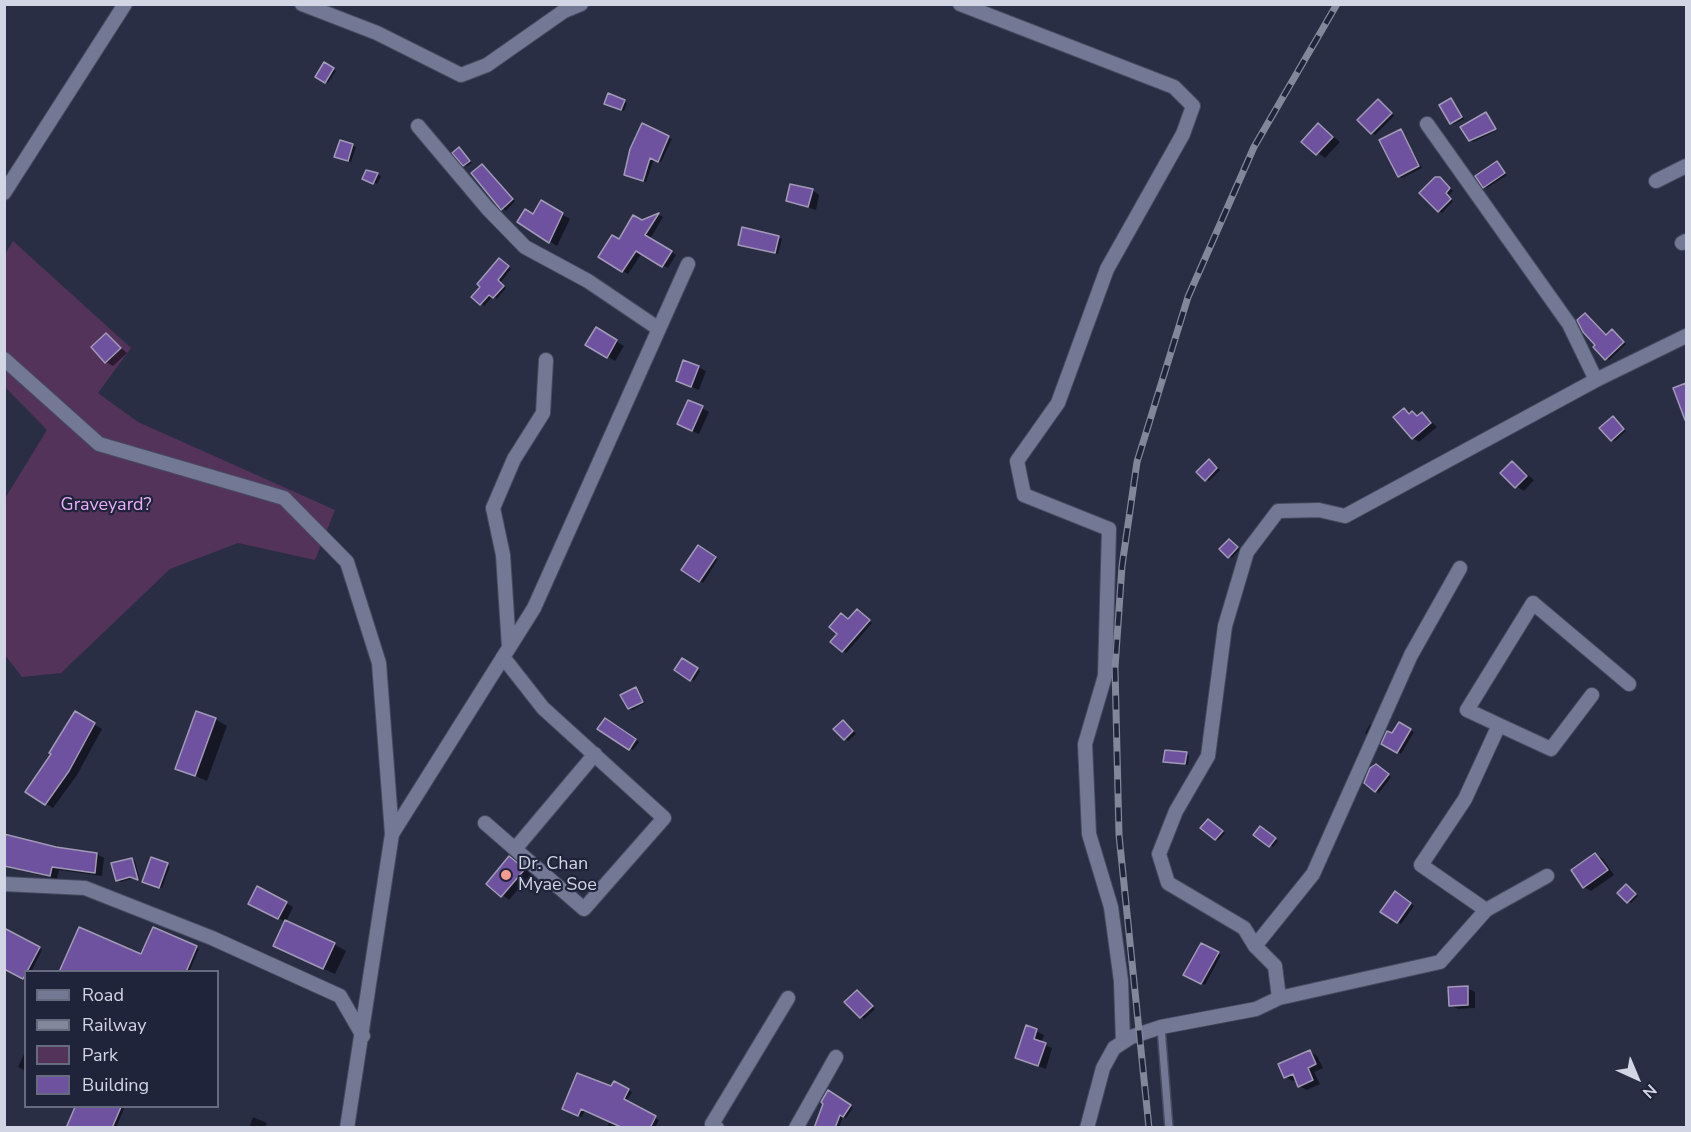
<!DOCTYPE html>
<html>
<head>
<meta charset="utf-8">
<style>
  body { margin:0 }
  #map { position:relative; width:1691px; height:1132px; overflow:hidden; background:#292e45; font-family:"Nunito Sans",sans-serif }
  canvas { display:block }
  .frame { position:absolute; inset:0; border:6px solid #d1d5e4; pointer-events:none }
  .legend { position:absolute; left:24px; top:970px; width:195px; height:138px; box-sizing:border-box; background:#20243b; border:2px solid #676b7f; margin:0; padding:8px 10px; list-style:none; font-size:18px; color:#d1d5e4 }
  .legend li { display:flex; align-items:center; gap:12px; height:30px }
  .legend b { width:30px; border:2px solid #676b7f }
  .north { position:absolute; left:1607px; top:1048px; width:60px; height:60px; -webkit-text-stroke:4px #20243b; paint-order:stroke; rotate:136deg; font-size:16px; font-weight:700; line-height:24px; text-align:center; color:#d1d5e4 }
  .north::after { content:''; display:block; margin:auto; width:21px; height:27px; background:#d1d5e4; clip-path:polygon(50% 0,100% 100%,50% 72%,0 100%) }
</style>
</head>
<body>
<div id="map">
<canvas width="1691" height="1132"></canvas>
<div class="frame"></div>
<ul class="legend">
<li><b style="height:8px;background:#737995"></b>Road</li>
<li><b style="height:8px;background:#83879a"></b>Railway</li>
<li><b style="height:16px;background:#54335b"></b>Park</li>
<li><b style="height:16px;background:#6e52a0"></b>Building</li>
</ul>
<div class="north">N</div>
</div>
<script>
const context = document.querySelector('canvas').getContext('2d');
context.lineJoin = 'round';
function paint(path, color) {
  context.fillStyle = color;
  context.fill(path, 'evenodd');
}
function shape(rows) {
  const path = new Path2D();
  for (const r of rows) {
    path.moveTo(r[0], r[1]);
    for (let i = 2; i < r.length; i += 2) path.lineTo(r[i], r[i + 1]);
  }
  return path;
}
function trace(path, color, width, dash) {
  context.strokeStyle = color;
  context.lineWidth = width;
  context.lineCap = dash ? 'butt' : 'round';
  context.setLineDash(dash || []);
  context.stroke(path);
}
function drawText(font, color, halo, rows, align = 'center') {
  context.font = font + ' "Nunito Sans",sans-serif';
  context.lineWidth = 4.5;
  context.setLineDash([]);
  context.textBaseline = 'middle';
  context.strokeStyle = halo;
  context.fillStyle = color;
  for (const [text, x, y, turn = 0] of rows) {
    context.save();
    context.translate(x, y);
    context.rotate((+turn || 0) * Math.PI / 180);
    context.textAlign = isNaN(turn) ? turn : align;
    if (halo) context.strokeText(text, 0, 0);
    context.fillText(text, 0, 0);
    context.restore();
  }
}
paint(shape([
  [13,241,131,348,98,393,138,422,335,510,315,560,238,543,170,569,61,673,22,677,5,655,4,500,47,430,5,387,5,254]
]), '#54335b');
paint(shape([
  [325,64,336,71,328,83,317,77],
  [1451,100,1464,119,1454,124,1451,123],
  [624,101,627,103,624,111,609,105],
  [1382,103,1394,116,1375,135,1372,133],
  [1486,113,1498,130,1473,142,1470,140],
  [643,125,672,139,661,162,654,159,646,182,629,176],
  [1319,125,1340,142,1325,158,1303,142],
  [1401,131,1422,168,1402,178,1399,176],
  [341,141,356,147,351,162,339,158],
  [459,149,472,163,467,166,464,165],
  [1497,163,1507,175,1487,188,1484,187],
  [485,168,515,201,506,211,473,173],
  [367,171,381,176,377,184,364,178],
  [1443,181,1453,191,1448,196,1453,201,1442,213,1439,211],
  [812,190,819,195,816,210,788,201],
  [541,202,570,219,557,246,519,222,534,216],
  [658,214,663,217,650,239,676,255,668,268,642,253,628,274,600,257,642,221],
  [743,229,782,239,778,254,743,246],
  [503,262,511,269,500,283,506,288,497,299,493,296,484,306,473,297],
  [1586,315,1607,336,1615,333,1626,344,1609,360,1597,345],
  [596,329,624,346,615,361,587,344],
  [106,335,127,353,113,366,106,362],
  [698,367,706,371,699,390,677,381],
  [702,408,709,412,699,434,686,428],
  [1404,410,1420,416,1422,414,1437,427,1419,442,1413,438],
  [1613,418,1626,431,1615,441,1612,440],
  [1512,462,1534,480,1524,491,1516,486],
  [1212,463,1220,470,1209,481,1205,479],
  [1232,542,1240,549,1232,558,1229,556],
  [698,547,718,559,703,583,683,570],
  [860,613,872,623,846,653,843,651,839,634,849,621],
  [682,660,700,671,694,681,676,670],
  [636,688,645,703,632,710,629,708],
  [75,713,102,729,77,775,53,808,27,792,53,754],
  [215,719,227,726,207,781,177,768],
  [605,720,639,742,633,750,600,729],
  [846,723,856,734,848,741,845,739],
  [1370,724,1373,726,1369,736,1365,733],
  [1399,724,1414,732,1401,754,1383,744,1393,735],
  [1186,754,1189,755,1188,765,1165,761],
  [1379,767,1391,777,1379,793,1366,782],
  [1211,823,1225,833,1219,840,1216,839],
  [1263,830,1278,841,1273,847,1255,835],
  [4,836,56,849,97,854,104,858,102,876,59,870,57,879,4,867],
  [1595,854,1603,859,1614,875,1591,891,1584,887],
  [510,858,531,874,509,900,488,884],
  [132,859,135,861,140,880,134,878,121,882,117,880],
  [167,865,170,866,162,888,147,883],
  [1626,885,1638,896,1631,903,1628,902],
  [1396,893,1414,906,1401,924,1383,912],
  [286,903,293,907,286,922,257,907],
  [4,930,42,950,31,972,26,972,26,978,4,967],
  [334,944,346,951,335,974,287,952],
  [1201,945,1221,955,1205,985,1185,974],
  [196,947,199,949,189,972,61,972],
  [1467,988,1475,992,1475,1008,1458,1009,1450,1005],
  [860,994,875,1009,864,1019,846,1002],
  [1027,1027,1044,1035,1041,1043,1052,1048,1046,1069,1017,1058],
  [26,1050,26,1071,18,1067],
  [1310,1052,1317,1056,1323,1068,1314,1072,1320,1084,1307,1090,1299,1086,1297,1080,1293,1081,1285,1077],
  [615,1083,632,1092,626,1102,659,1120,655,1128,606,1128,610,1121,585,1110,582,1117,567,1111,612,1088],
  [829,1092,853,1108,846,1118,843,1116,839,1128,816,1127],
  [77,1106,125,1106,116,1128,68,1128],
  [253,1117,267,1123,265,1128,249,1128]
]), '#0007');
const building = shape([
  [324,62,334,68,325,83,315,77,324,62],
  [608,93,625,100,621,110,604,104,608,93],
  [1451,98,1462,117,1450,124,1439,105,1451,98],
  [1378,99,1392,113,1371,134,1357,120,1378,99],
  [1486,112,1496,129,1469,141,1460,127,1486,112],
  [642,123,669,136,658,162,650,158,643,181,624,175,630,149,642,123],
  [1318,123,1333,137,1316,155,1301,142,1318,123],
  [1401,129,1419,166,1398,177,1379,140,1401,129],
  [340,140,353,144,348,161,334,157,340,140],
  [459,147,470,161,463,166,452,153,459,147],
  [1497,161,1505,173,1483,188,1475,176,1497,161],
  [482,164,513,199,501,210,471,173,482,164],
  [366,170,378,173,373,184,362,179,366,170],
  [1435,177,1440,177,1450,188,1446,193,1451,199,1438,212,1419,193,1435,177],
  [790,184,813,189,808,207,786,201,790,184],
  [541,200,563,213,549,243,517,222,525,209,533,214,541,200],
  [659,213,645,235,672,251,662,267,636,251,622,272,598,257,612,235,619,239,633,215,642,220,659,213],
  [742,227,779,236,775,253,738,245,742,227],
  [499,258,509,266,498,280,504,286,493,298,489,295,480,305,471,297,480,287,477,284,499,258],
  [1585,313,1606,335,1612,329,1624,342,1605,360,1593,347,1595,345,1583,332,1577,320,1585,313],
  [596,327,617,340,607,358,585,345,596,327],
  [106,333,121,348,105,363,91,347,106,333],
  [683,360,699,366,691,387,676,381,683,360],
  [1686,383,1686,419,1685,420,1673,388,1686,383],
  [688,400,703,406,692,431,677,424,688,400],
  [1404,408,1409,414,1412,411,1417,416,1422,412,1431,423,1412,439,1393,417,1404,408],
  [1613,416,1624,429,1611,441,1599,428,1613,416],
  [1209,459,1217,468,1205,481,1196,472,1209,459],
  [1512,461,1527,476,1515,488,1500,473,1512,461],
  [1229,539,1238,547,1228,558,1219,549,1229,539],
  [698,545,716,557,699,582,681,570,698,545],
  [857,609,870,620,842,652,830,642,837,634,829,627,841,613,848,619,857,609],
  [682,658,698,668,690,681,674,670,682,658],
  [636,687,643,702,628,709,620,695,636,687],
  [75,711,95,723,69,771,45,805,25,792,51,754,49,753,75,711],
  [196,711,216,718,195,776,175,769,196,711],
  [605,718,636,739,629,750,597,729,605,718],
  [843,720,853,731,844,740,833,729,843,720],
  [1399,722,1411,729,1397,753,1381,744,1387,731,1392,733,1399,722],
  [1165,750,1187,752,1185,764,1163,762,1165,750],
  [1376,764,1389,774,1375,792,1364,783,1370,768,1376,764],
  [1208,819,1223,831,1215,840,1200,828,1208,819],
  [1260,826,1276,838,1269,847,1253,835,1260,826],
  [4,834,56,847,97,853,95,873,52,867,50,876,4,866,4,834],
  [1595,853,1608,870,1583,888,1571,870,1595,853],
  [509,856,525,869,501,897,486,884,509,856],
  [151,857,168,863,159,888,142,882,151,857],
  [132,858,138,880,130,877,116,881,111,863,132,858],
  [1626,884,1636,894,1627,903,1617,893,1626,884],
  [257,886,287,902,278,919,248,904,257,886],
  [1395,891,1411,903,1397,923,1380,912,1395,891],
  [285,920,335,943,323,969,273,946,285,920],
  [79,927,141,954,153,927,197,946,186,972,59,972,79,927],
  [4,928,40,947,23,979,4,969,4,928],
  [1201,943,1219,952,1201,984,1183,975,1201,943],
  [1468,986,1468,1005,1449,1006,1448,987,1468,986],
  [857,990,873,1006,860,1018,844,1002,857,990],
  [1026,1025,1037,1029,1034,1039,1046,1043,1038,1066,1015,1058,1026,1025],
  [1310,1050,1316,1064,1308,1068,1313,1080,1298,1087,1293,1074,1284,1078,1278,1064,1310,1050],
  [577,1073,611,1086,614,1081,629,1089,624,1099,656,1116,650,1128,623,1128,581,1109,578,1116,562,1109,577,1073],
  [828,1090,851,1105,843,1117,840,1115,835,1128,814,1128,823,1104,821,1102,828,1090],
  [75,1107,121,1107,112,1128,66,1128,75,1107]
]);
paint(building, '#6e52a0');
trace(building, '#a199b6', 1.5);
const service = shape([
  [1161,1027,1169,1128]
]);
const minor = shape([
  [302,4,377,33,461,75,487,65,564,11,581,4],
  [960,4,1174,87,1193,106,1183,134,1107,269,1058,403,1017,461,1024,495,1109,529,1105,676,1085,744,1089,834,1111,907,1121,981,1123,1042],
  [1427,124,1569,324,1596,380,1686,336],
  [418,126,488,209,525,247,588,281,659,329],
  [1656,181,1686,166],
  [4,193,125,4],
  [1682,243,1686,241],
  [4,359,99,444,284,498,347,562,379,663,392,834],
  [509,647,503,555,493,508,514,459,543,413,546,360],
  [1499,725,1551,749,1592,695],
  [485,823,584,909,664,818,543,708,503,657],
  [515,849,595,754],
  [4,884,85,888,212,938,340,996,363,1036],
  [1486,910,1421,865,1465,799,1499,725,1467,710,1533,603,1629,684],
  [1255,946,1313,874,1411,655,1460,568],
  [1279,998,1275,966,1255,946,1244,928,1168,883,1159,854,1176,811,1208,756,1225,626,1247,552,1278,511,1319,510,1345,516,1596,380],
  [347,1128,392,834,534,608,688,264],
  [717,1128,712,1124,788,998],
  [796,1128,836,1057],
  [1087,1128,1103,1068,1114,1048,1131,1037,1161,1027,1256,1009,1279,998,1440,962,1486,910,1547,876]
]);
trace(service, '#474b5f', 10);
trace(minor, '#474b5f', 16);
trace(service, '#737995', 7);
trace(minor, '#737995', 14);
const rail = shape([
  [1149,1128,1119,835,1115,668,1122,566,1137,462,1188,297,1254,147,1337,4]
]);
trace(rail, '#83879a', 7);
trace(rail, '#20243b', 4.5, [14]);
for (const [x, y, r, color] of [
  [506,875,6,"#f59c91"]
]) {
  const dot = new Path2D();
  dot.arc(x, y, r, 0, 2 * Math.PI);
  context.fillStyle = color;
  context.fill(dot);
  trace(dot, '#20243b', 2);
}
drawText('18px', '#ebadf8', '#20243b', [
  ["Graveyard?",106,506]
]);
drawText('18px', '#d1d5e4', '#20243b', [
  ["Dr. Chan",518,865],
  ["Myae Soe",518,886]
], 'left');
</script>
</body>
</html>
